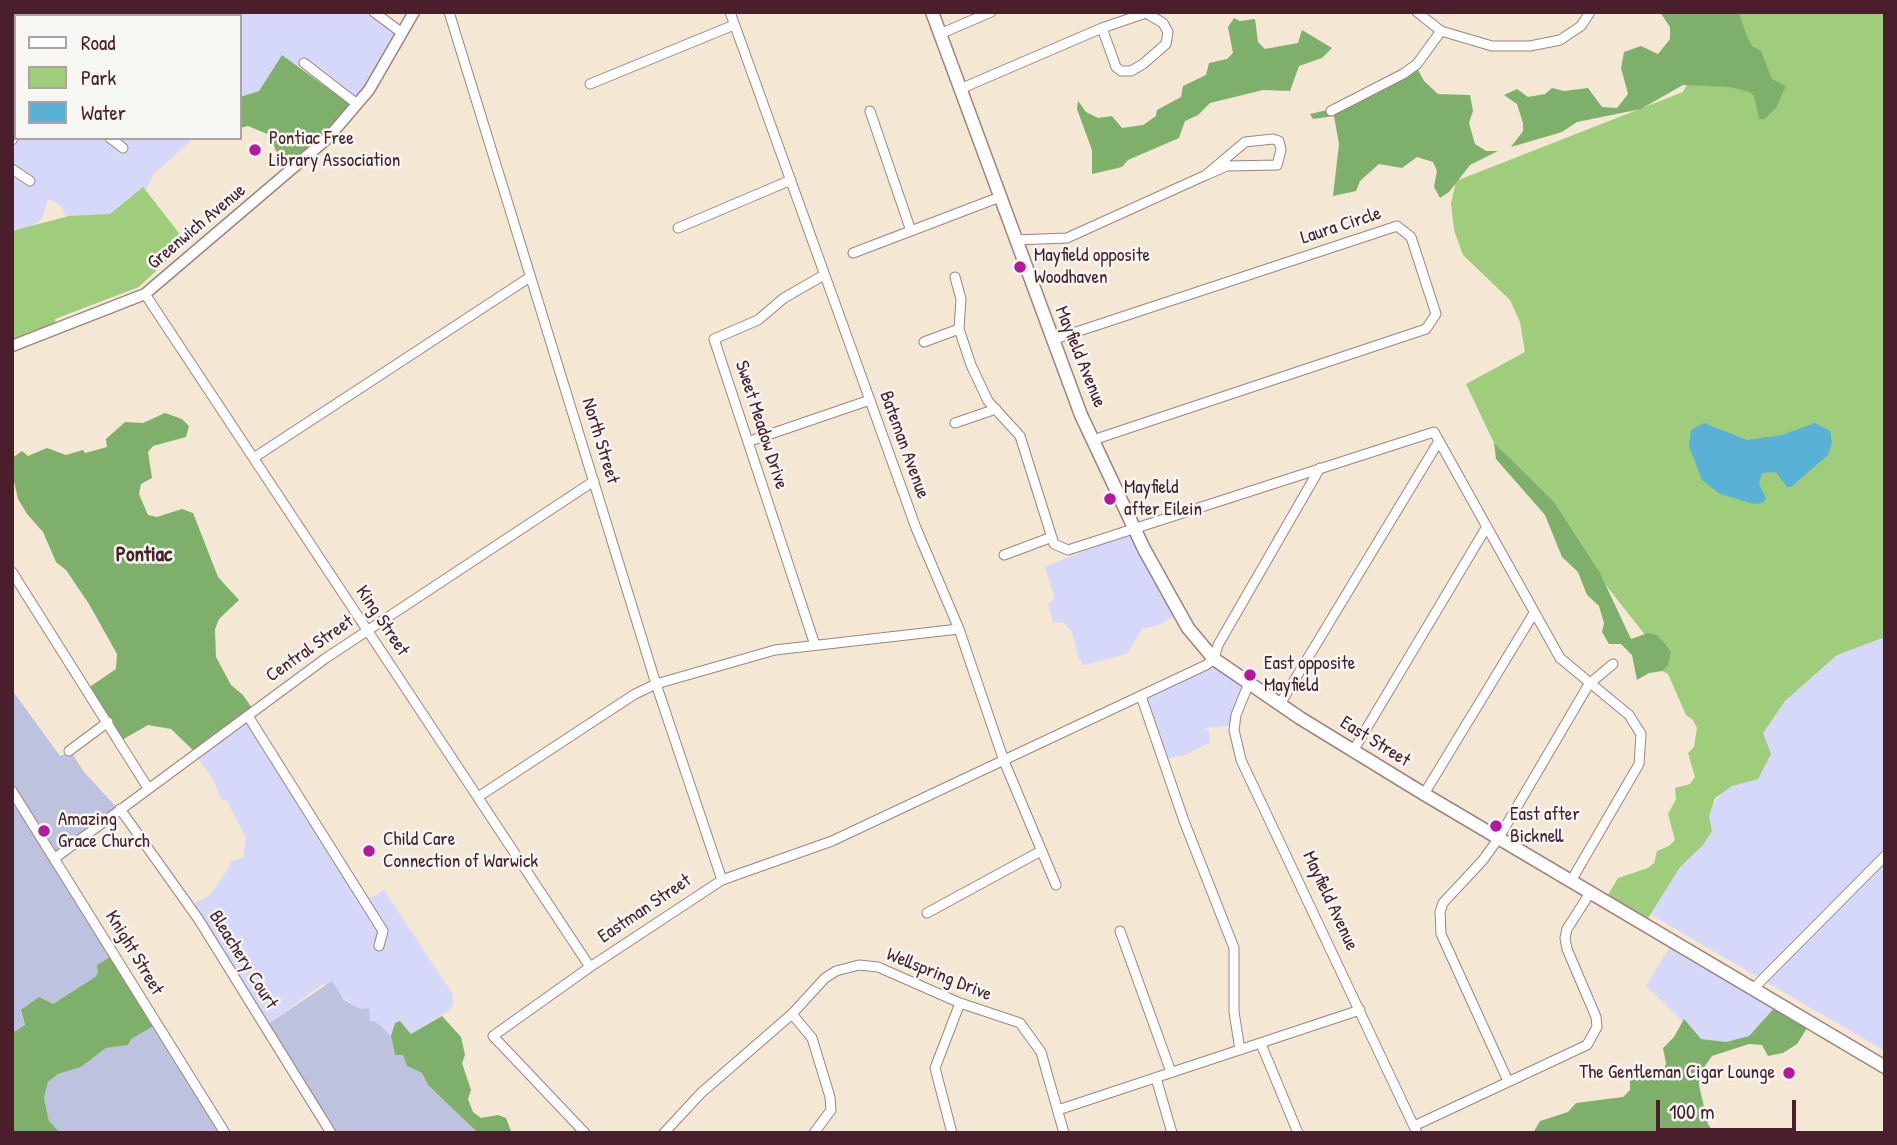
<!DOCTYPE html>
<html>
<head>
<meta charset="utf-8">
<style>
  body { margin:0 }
  #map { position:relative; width:1897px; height:1145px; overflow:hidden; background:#f4e7d4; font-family:"Patrick Hand",sans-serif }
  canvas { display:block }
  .frame { position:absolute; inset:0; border:14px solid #4a1f2b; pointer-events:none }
  .legend { position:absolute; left:14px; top:14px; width:228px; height:126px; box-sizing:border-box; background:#f6f6f2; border:2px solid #b1a0a2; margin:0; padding:9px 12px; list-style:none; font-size:21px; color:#4a1f2b }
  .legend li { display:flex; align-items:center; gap:14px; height:35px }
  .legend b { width:35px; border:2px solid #b1a0a2 }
  .scale { position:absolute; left:1656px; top:1100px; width:140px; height:32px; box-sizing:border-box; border:4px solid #4a1f2b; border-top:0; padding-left:9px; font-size:21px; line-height:24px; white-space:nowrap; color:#4a1f2b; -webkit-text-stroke:5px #f6f6f2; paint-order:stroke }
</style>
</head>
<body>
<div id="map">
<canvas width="1897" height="1145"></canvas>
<div class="frame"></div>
<ul class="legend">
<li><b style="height:9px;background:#fff"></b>Road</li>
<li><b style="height:19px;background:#9fcd7b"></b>Park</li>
<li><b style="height:19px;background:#59b1d6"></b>Water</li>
</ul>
<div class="scale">100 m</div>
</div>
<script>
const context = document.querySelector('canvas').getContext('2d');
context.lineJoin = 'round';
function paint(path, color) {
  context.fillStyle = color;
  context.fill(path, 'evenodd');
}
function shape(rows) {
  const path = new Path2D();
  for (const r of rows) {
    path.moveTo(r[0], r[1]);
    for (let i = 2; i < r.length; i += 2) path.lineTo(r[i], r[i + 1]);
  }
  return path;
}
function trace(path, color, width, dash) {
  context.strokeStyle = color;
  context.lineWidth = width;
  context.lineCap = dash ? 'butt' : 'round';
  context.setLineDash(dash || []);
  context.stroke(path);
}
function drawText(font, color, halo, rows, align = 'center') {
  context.font = font + ' "Patrick Hand",sans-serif';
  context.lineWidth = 5;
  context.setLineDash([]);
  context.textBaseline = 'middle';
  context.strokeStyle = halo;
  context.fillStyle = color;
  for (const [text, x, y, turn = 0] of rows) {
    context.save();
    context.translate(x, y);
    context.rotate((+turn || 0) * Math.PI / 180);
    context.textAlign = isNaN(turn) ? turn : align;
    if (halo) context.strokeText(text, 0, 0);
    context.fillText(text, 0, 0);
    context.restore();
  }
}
paint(shape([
  [18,12,368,12,400,36,357,106,282,55,259,91,240,97,240,16,16,16,16,138,194,138,154,174,146,190,128,198,111,215,66,218,62,206,48,199,42,219,31,226,12,231,12,14],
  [1136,530,1179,613,1159,625,1142,629,1127,654,1084,665,1078,657,1072,632,1063,622,1053,623,1048,603,1055,599,1045,567],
  [1885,613,1885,1051,1641,909,1785,701],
  [1214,659,1249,682,1230,726,1204,728,1209,731,1210,742,1185,755,1166,759,1144,701,1146,695],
  [246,719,365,901,384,890,452,993,454,1004,450,1010,411,1034,400,1021,391,1036,376,1022,369,1021,360,1009,323,984,265,1026,192,905,210,895,230,866,229,862,243,858,246,838,227,801,221,799,213,779,196,756],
  [1673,942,1778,1004,1749,1036,1726,1042,1701,1039,1646,986]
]), '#d5d8f9');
paint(shape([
  [12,690,60,756,71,752,84,772,119,810,57,857,115,954,95,977,53,1004,21,1012,25,1025,12,1033],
  [332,981,344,1000,360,1009,369,1008,370,1021,376,1022,391,1036,395,1055,403,1055,407,1066,422,1073,428,1085,478,1133,333,1133,265,1026],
  [157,1024,226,1133,57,1131,49,1121,44,1098,48,1082,58,1074,81,1067,106,1048,128,1045,130,1039]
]), '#bdc3de');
paint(shape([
  [1726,12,1885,12,1885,637,1837,655,1785,701,1763,733,1771,754,1758,779,1732,786,1715,798,1709,816,1712,831,1703,845,1680,867,1645,923,1605,900,1618,878,1648,868,1654,863,1657,851,1669,846,1675,840,1668,814,1676,799,1675,788,1690,784,1695,777,1688,753,1694,747,1697,728,1693,720,1686,715,1668,674,1662,671,1668,664,1494,443,1466,384,1525,352,1520,322,1510,300,1463,255,1454,230,1451,204,1456,181,1683,92],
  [143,187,186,242,139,287,55,319,57,329,12,347,12,231,69,216,110,214]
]), '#9fcd7b');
paint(shape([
  [1660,12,1739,12,1746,34,1752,46,1761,51,1772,79,1786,86,1776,108,1764,119,1759,119,1754,96,1749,92,1730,87,1683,85,1641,109,1577,122,1562,132,1511,147,1523,131,1523,123,1517,104,1504,95,1517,89,1528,97,1545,94,1552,88,1564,91,1588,88,1602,107,1617,108,1628,94,1621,68,1624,52,1641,46,1658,54,1670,39,1670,27],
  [1234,18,1240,21,1255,19,1258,42,1265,49,1298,43,1302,30,1332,48,1322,58,1299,66,1290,91,1263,90,1210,103,1198,115,1185,121,1179,138,1128,160,1122,167,1092,174,1092,150,1077,109,1078,101,1086,112,1098,118,1112,116,1122,128,1143,125,1156,116,1157,110,1181,97,1183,86,1206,75,1209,63,1227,59,1233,53,1228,27],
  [282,55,355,108,290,167,277,154,270,135,248,126,240,128,240,97,259,91],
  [1416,66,1424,81,1438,94,1470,95,1473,111,1469,123,1475,144,1486,151,1498,151,1470,165,1449,192,1440,198,1434,187,1437,171,1433,162,1417,157,1402,168,1379,164,1360,181,1356,191,1333,196,1339,144,1334,116,1313,119,1310,114,1336,108],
  [165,413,182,419,189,426,186,437,153,446,148,452,152,478,141,484,139,494,148,515,157,517,182,509,193,513,218,577,239,600,219,619,215,629,216,657,231,685,243,695,254,711,198,755,171,729,148,725,122,740,88,688,116,669,117,654,89,604,66,570,56,562,43,532,27,514,18,499,12,473,12,458,22,451,28,456,47,448,66,455,83,450,85,453,107,447,106,439,125,422,143,423],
  [1494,443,1554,502,1600,573,1631,639,1648,633,1657,635,1666,645,1671,652,1668,665,1662,671,1649,673,1637,680,1632,655,1621,644,1609,644,1602,632,1604,623,1599,606,1587,595,1578,572,1562,557,1545,515,1496,459],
  [115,954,157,1024,131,1039,128,1045,106,1048,81,1067,58,1074,48,1082,44,1098,49,1121,60,1133,12,1133,12,1033,25,1025,21,1010,39,997,53,1004,95,977,98,973,97,965],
  [1778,1004,1809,1025,1797,1044,1783,1053,1768,1056,1762,1045,1749,1044,1712,1056,1700,1073,1699,1085,1708,1124,1714,1133,1533,1133,1540,1121,1568,1112,1576,1103,1623,1097,1630,1090,1630,1077,1642,1078,1664,1071,1666,1063,1663,1048,1674,1037,1684,1019,1701,1039,1726,1042,1749,1036],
  [442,1016,461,1037,465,1055,462,1063,471,1090,468,1099,473,1112,481,1118,498,1115,506,1118,511,1131,515,1133,478,1133,428,1085,422,1073,407,1066,403,1055,395,1055,391,1036,395,1023,400,1021,411,1034]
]), '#7fb06b');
paint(shape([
  [1704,423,1747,440,1782,435,1815,423,1830,431,1832,443,1828,455,1791,487,1787,487,1776,472,1762,473,1759,484,1766,498,1763,503,1754,504,1720,494,1702,480,1689,446,1691,430]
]), '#59b1d6');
const minor = shape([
  [374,12,402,33],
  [449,12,656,684,722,880],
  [730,12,916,528,959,629,1004,761,1056,885],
  [1417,12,1441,31,1492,46,1530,46,1560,40,1581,26,1590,12],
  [1146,13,1163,23,1168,32,1166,44,1143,64,1131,71,1121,71,1116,67,1102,28,1146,13],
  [940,34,991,12],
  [304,63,357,104],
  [12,64,16,66],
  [590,84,734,25],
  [960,89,1102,28],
  [870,111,911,231],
  [1331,111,1403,74,1417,64,1441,31],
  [110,138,123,148],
  [1273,139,1279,141,1281,150,1277,165,1227,166,1206,175,1245,142,1273,139],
  [12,140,16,134],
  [12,169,30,181],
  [678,228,791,180],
  [1015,240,1067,238,1206,175],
  [853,253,1000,197],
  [955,277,961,299,959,329,971,365,988,401,1020,436,1054,544,1068,550,1434,432,1560,658,1629,715,1641,734,1639,764,1571,881],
  [145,294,590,967],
  [1052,340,1397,226,1411,237,1436,314,1426,329,1093,440],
  [924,342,959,329],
  [955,423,996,409],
  [750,441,870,400],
  [255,457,530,277],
  [1004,555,1052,537],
  [12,572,148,788],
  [815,645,714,339,758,320,784,298,824,275],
  [1249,683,1236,715,1234,730,1241,760,1417,1133],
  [1141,696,1184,821,1234,948,1234,1012,1240,1050],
  [1280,704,1439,441],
  [248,716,383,931,379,946],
  [69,751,108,722],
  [1353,751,1486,528],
  [12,791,225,1133],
  [1424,794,1534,613],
  [478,797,635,694,656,684,775,650,959,629],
  [120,809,199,920,331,1133],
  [55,858,326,658,594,481],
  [927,913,1041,851],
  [1120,931,1171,1072],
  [1752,990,1885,856],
  [792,1014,812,1038,830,1097,831,1110,814,1133],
  [1261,1044,1298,1133],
  [1156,1078,1172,1133],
  [1508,1081,1441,934,1440,912,1443,903,1483,860,1498,839,1589,684,1613,664],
  [1058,1110,1360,1010],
  [1414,1126,1587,1045,1597,1027,1596,1017,1567,949,1565,938,1567,929,1590,893],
  [585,1133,493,1036,590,967,722,880,832,841,1206,665,1214,659,1218,645,1320,468],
  [664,1133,701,1093,792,1014,825,978,836,971,859,965,878,967,960,1003,1020,1023,1041,1052,1064,1133],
  [952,1133,935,1068,960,1003]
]);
const tertiary = shape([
  [12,346,145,294,328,138,369,90,414,12]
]);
const secondary = shape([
  [932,12,1081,415,1144,549,1188,628,1214,659,1300,718,1424,794,1885,1067]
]);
const primary = shape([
  [12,15,17,12],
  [27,16,32,12],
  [12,27,16,25]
]);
trace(minor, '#9f8380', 11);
trace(tertiary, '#9f8380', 13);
trace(secondary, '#9f8380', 15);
trace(primary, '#9f8380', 17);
trace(minor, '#fff', 9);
trace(tertiary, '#fff', 10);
trace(secondary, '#fff', 12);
trace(primary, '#fff', 14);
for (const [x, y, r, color] of [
  [255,150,7,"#b5179e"],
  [1020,267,7,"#b5179e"],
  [1110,499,7,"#b5179e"],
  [1250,675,7,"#b5179e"],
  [1496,826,7,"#b5179e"],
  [44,831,7,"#b5179e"],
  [369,851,7,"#b5179e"],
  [1789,1073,7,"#b5179e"]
]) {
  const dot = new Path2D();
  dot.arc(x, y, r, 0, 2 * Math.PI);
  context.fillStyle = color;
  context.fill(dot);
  trace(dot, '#f6f6f2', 2.5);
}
drawText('19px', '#4a1f2b', '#f6f6f2', [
  ["Pontiac Free",269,139],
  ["Library Association",269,161],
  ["Mayfield opposite",1034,256],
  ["Woodhaven",1034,278],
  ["Mayfield",1124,488],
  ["after Eilein",1124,510],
  ["East opposite",1264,664],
  ["Mayfield",1264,686],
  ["East after",1510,815],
  ["Bicknell",1510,837],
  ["Amazing",58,820],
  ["Grace Church",58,842],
  ["Child Care",383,840],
  ["Connection of Warwick",383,862],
  ["The Gentleman Cigar Lounge",1775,1073,"right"]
], 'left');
drawText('19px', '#4a1f2b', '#f6f6f2', [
  ["Laura Circle",1341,226,-18],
  ["Greenwich Avenue",197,227,-40],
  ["Mayfield Avenue",1080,357,68],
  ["Sweet Meadow Drive",761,425,72],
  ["North Street",600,441,73],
  ["Bateman Avenue",904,445,70],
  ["King Street",382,621,56],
  ["Central Street",310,649,-35],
  ["East Street",1375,742,32],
  ["Mayfield Avenue",1330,901,65],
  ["Eastman Street",645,909,-34],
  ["Knight Street",134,953,59],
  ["Bleachery Court",243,960,58],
  ["Wellspring Drive",939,975,22]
]);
drawText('bold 21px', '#4a1f2b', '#f6f6f2', [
  ["Pontiac",144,555]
]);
</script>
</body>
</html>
